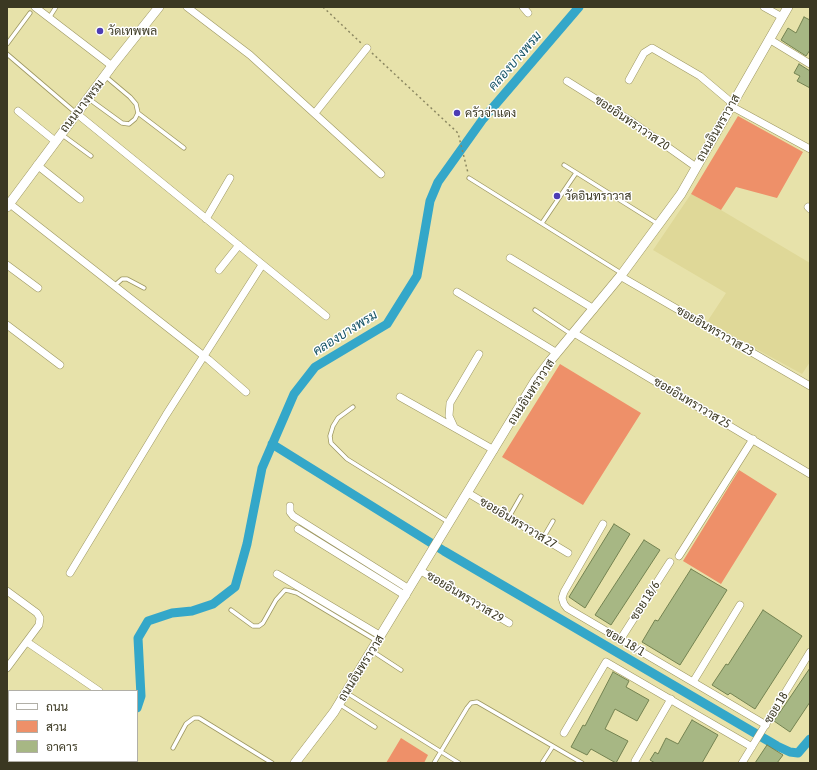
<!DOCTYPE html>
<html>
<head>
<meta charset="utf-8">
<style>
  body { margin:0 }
  #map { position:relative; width:817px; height:770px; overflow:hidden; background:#e7e2aa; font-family:"Asap Condensed",Sarabun,sans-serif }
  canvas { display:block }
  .frame { position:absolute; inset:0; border:8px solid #3b3822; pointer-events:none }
  .legend { position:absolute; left:8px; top:690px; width:130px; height:72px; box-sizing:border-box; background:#fff; border:1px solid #b1afa7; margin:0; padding:5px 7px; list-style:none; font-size:12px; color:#3b3822 }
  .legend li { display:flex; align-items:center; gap:8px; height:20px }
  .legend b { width:20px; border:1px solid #b1afa7 }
</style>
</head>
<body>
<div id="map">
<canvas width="817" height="770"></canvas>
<div class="frame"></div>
<ul class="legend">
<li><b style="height:5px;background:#fff"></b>ถนน</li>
<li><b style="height:11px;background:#ee9069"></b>สวน</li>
<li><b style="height:11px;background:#a7b784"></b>อาคาร</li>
</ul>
</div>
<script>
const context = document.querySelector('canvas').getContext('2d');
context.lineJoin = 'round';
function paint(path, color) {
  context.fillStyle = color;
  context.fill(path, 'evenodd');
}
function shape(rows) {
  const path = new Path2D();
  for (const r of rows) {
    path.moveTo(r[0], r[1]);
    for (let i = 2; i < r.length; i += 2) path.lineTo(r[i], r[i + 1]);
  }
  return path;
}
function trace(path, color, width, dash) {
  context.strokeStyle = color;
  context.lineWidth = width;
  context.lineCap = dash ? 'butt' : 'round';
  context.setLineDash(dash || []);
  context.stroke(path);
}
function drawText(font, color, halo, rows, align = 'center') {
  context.font = font + ' "Asap Condensed",Sarabun,sans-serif';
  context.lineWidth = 3;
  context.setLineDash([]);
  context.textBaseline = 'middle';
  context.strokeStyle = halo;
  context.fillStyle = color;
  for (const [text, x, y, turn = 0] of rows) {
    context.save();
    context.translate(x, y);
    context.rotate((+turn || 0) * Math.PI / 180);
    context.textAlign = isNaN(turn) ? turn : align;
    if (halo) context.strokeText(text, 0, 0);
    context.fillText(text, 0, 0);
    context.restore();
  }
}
paint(shape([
  [691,194,721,210,810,263,810,362,802,374,707,322,726,293,653,250]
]), '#dfd898');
paint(shape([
  [738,116,803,152,777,198,736,187,721,210,691,194],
  [560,364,641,413,583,505,502,457],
  [739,470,777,494,721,584,683,561],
  [401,738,428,755,424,763,386,763]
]), '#ee9069');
trace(shape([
  [272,444,444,551,777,746,790,752,798,753,810,739],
  [137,708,141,696,138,638,148,621,172,613,192,611,213,604,235,587,247,544,262,468,294,394,315,367,387,324,417,276,430,201,438,182,483,119,579,7],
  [57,763,58,761]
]), '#34a7c9', 9);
const building = shape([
  [804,17,810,20,810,50,806,56,781,40,788,28,796,33,804,17],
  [799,64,810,71,810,88,797,81,800,76,794,73,799,64],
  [614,524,630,534,585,608,569,597,614,524],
  [644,540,660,550,611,625,595,615,644,540],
  [691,569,727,590,680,665,642,642,655,620,658,621,691,569],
  [763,610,802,636,755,709,730,693,728,695,712,685,726,664,728,665,763,610],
  [810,668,810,702,790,732,774,721,810,668],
  [613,672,629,681,626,687,649,700,637,721,615,709,605,729,628,741,616,763,591,749,587,755,571,747,583,725,585,726,613,672],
  [692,720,718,735,702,763,655,763,650,760,655,752,658,754,666,738,678,744,692,720],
  [767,745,783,755,777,763,755,763,767,745]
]);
paint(building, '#a7b784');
trace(building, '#738251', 1);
const service = shape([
  [49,18,56,7],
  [7,44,30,13],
  [7,54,76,113],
  [89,99,122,123,129,124,135,119,138,113,136,104,130,97,105,76],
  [138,113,184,148],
  [61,134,91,156],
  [564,165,658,224],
  [469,178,621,273],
  [542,223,576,173],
  [114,286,122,279,127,279,144,288],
  [535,310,571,334],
  [353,407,338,418,333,426,330,436,331,443,347,459,448,522],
  [509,517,521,496],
  [543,538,553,521],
  [231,610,253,626,259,626,263,623,276,600,285,590,290,591,297,593,377,641],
  [372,651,401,670],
  [347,693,459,763],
  [339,704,375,727],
  [173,748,186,724,194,718,199,718,272,763],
  [434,763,467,708,471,703,477,702,582,763],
  [542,763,553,746]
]);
const minor = shape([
  [35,7,112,66],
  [187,7,250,55,381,174],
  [523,7,528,13],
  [764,7,782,17],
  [769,39,810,64],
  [629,80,644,53,652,48,700,76,732,103],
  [567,81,631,121,696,167],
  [731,106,810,149],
  [18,111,55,141],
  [76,113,326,316],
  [315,113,367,48],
  [37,165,80,199],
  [10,204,209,360,246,392],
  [808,207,810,209],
  [206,219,230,178],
  [510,258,594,309],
  [7,265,38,288],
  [219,270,239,245],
  [620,276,810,386],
  [457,292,557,353],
  [7,325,60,365],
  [574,333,810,474],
  [400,397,494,450],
  [454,427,449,416,450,403,479,354],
  [468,493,568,553],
  [290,506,290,512,293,516,409,589],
  [603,524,564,592,562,598,564,604,567,608,766,725],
  [298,529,406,596],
  [679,556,753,439],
  [421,571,509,623],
  [70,573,166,415,262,265],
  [277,574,381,636],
  [7,591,37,613,40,618,39,625,7,668],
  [620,640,670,562],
  [27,642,99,691],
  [693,682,740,605],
  [564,733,606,662,752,747],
  [635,761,671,699],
  [742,763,810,652]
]);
const tertiary = shape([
  [7,207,112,66,159,7],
  [295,763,334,712,535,381,550,361,622,274,681,194,788,7]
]);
trace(service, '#9d9762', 5);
trace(minor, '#9d9762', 8);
trace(tertiary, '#9d9762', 10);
trace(shape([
  [323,7,361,43],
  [372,53,458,133,468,173]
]), '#8b8761', 1.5, [2, 3]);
trace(service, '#fff', 3.5);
trace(minor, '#fff', 7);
trace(tertiary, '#fff', 9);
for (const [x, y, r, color] of [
  [100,31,4,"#4d3db4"],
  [457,113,4,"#4d3db4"],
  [557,196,4,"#4d3db4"]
]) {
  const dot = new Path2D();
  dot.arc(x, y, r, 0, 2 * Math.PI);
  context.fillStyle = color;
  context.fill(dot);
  trace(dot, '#fff', 1.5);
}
drawText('12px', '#3b3822', '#fff', [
  ["วัดเทพพล",108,31],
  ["ครัวจ่าแดง",465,113],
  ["วัดอินทราวาส",565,196]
], 'left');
drawText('12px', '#3b3822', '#fff', [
  ["ถนนบางพรม",82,106,-52],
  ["ซอยอินทราวาส 20",632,123,34],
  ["ถนนอินทราวาส",718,128,-60],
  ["ซอยอินทราวาส 23",715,331,30],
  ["ถนนอินทราวาส",531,392,-57],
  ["ซอยอินทราวาส 25",692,403,31],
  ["ซอยอินทราวาส 27",518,523,31],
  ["ซอยอินทราวาส 29",465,597,31],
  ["ซอย 18/6",645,601,-57],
  ["ซอย 18/1",625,642,30],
  ["ถนนอินทราวาส",361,668,-58],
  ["ซอย 18",776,708,-59]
]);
drawText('italic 13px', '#175467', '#fff', [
  ["คลองบางพรม",515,61,-49],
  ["คลองบางพรม",345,333,-32]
]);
</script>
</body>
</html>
